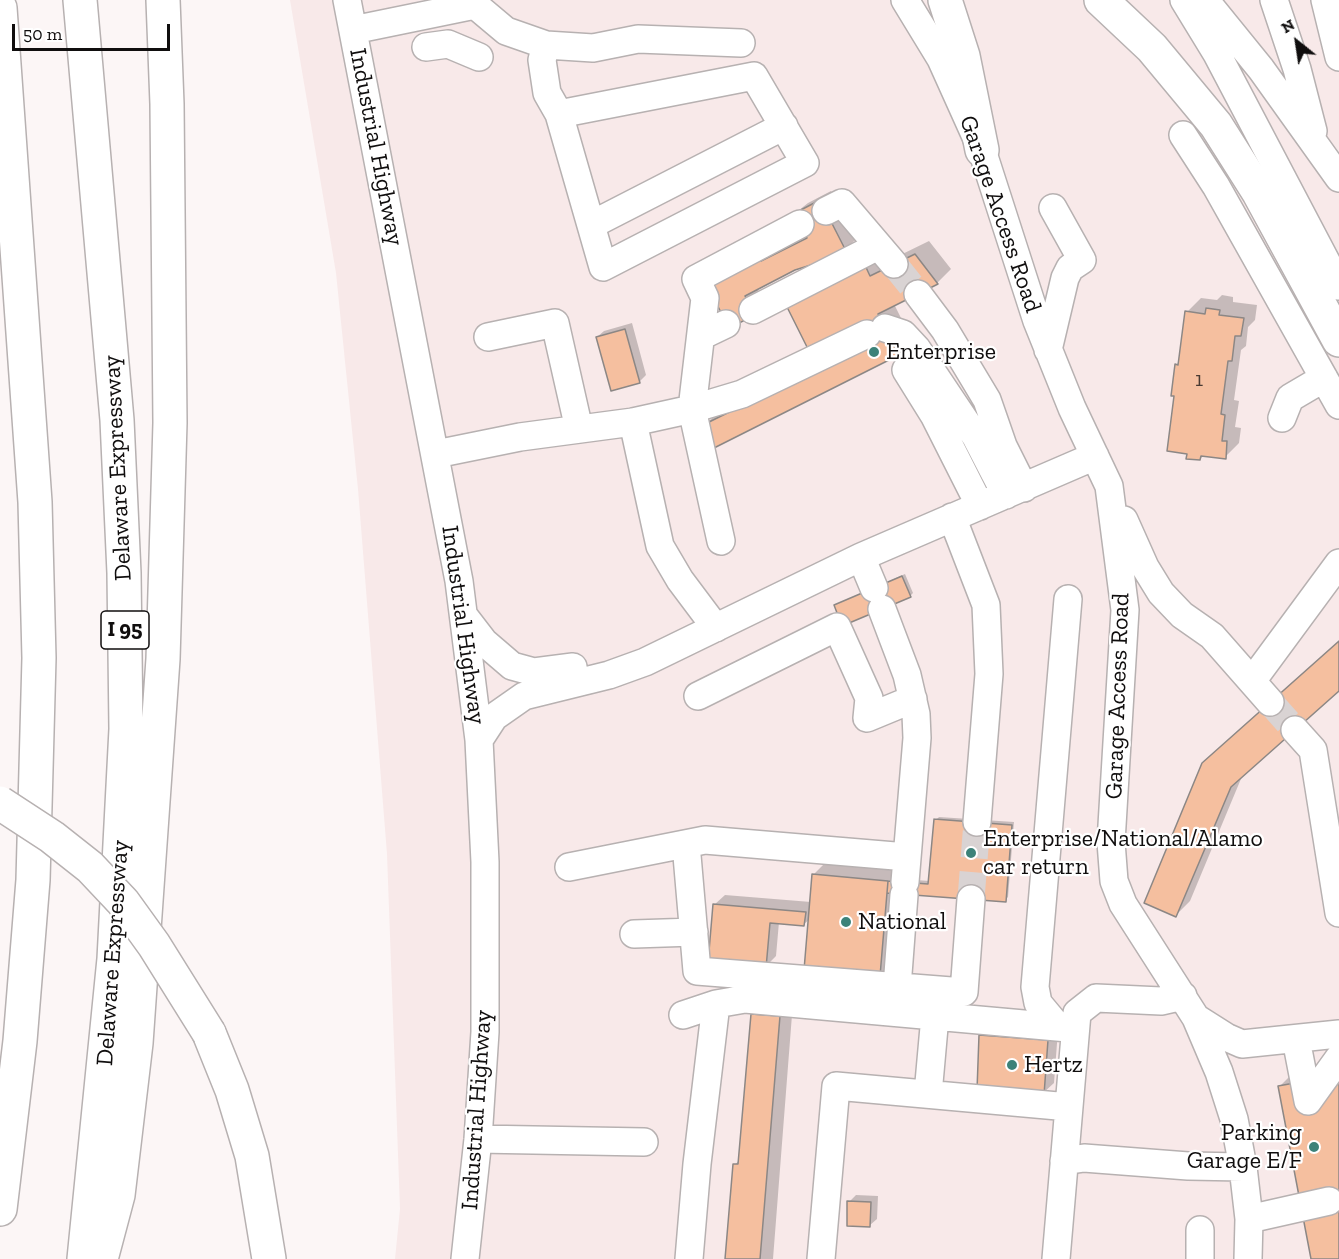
<!DOCTYPE html>
<html>
<head>
<meta charset="utf-8">
<style>
  body { margin:0 }
  #map { position:relative; width:1339px; height:1259px; overflow:hidden; background:#fcf6f6; font-family:"Zilla Slab",serif }
  canvas { display:block }
  .north { position:absolute; left:1267px; top:12px; width:60px; height:60px; -webkit-text-stroke:4px #fff; paint-order:stroke; rotate:330deg; font-size:16px; font-weight:700; line-height:24px; text-align:center; color:#100e0e }
  .north::after { content:''; display:block; margin:auto; width:21px; height:27px; background:#100e0e; clip-path:polygon(50% 0,100% 100%,50% 72%,0 100%) }
  .scale { position:absolute; left:12px; top:24px; width:158px; height:27px; box-sizing:border-box; border:3px solid #100e0e; border-top:0; padding-left:8px; font-size:18px; line-height:21px; white-space:nowrap; color:#100e0e; -webkit-text-stroke:4px #fff; paint-order:stroke }
</style>
</head>
<body>
<div id="map">
<canvas width="1339" height="1259"></canvas>
<div class="north">N</div>
<div class="scale">50 m</div>
</div>
<script>
const context = document.querySelector('canvas').getContext('2d');
context.lineJoin = 'round';
function paint(path, color) {
  context.fillStyle = color;
  context.fill(path, 'evenodd');
}
function shape(rows) {
  const path = new Path2D();
  for (const r of rows) {
    path.moveTo(r[0], r[1]);
    for (let i = 2; i < r.length; i += 2) path.lineTo(r[i], r[i + 1]);
  }
  return path;
}
function trace(path, color, width, dash) {
  context.strokeStyle = color;
  context.lineWidth = width;
  context.lineCap = dash ? 'butt' : 'round';
  context.setLineDash(dash || []);
  context.stroke(path);
}
function drawText(font, color, halo, rows, align = 'center') {
  context.font = font + ' "Zilla Slab",serif';
  context.lineWidth = 4.5;
  context.setLineDash([]);
  context.textBaseline = 'middle';
  context.strokeStyle = halo;
  context.fillStyle = color;
  for (const [text, x, y, turn = 0] of rows) {
    context.save();
    context.translate(x, y);
    context.rotate((+turn || 0) * Math.PI / 180);
    context.textAlign = isNaN(turn) ? turn : align;
    if (halo) context.strokeText(text, 0, 0);
    context.fillText(text, 0, 0);
    context.restore();
  }
}
paint(shape([
  [290,0,1339,0,1339,1259,395,1259,400,1209,387,854,358,489,336,273]
]), '#f8e9e9');
paint(shape([
  [831,191,856,239,845,250,795,269,757,288,765,303,754,313,707,283,808,203],
  [929,241,951,269,937,283,894,304,912,340,898,354,705,425,719,411,870,336,787,304,879,250,884,263],
  [1222,295,1233,297,1233,302,1257,305,1255,320,1248,327,1246,346,1241,350,1234,400,1239,401,1235,427,1241,428,1239,443,1225,457,1204,455,1200,459,1176,395,1176,365,1180,361,1187,312,1201,298,1217,300],
  [632,323,646,375,639,382,597,337,604,331],
  [905,574,913,593,910,596,835,605],
  [1339,642,1339,689,1243,774,1190,901,1176,915,1203,764],
  [939,817,1014,822,1008,897,1005,900,899,892,894,961,879,975,810,919,804,924,779,922,776,956,766,966,714,905,725,895,811,902,813,875,827,861,902,867,901,879,930,881,936,820],
  [766,1000,793,1002,773,1259,727,1259,735,1165,740,1159,752,1014],
  [992,1025,1058,1030,1054,1083,1043,1093,981,1036],
  [1294,1072,1339,1259,1313,1259,1280,1086],
  [856,1195,878,1196,877,1219,870,1225,849,1202]
]), '#0003');
const building = shape([
  [820,200,846,251,827,260,795,270,745,296,755,315,729,328,706,283,759,255,761,261,807,238,795,213,820,200],
  [915,254,938,284,878,314,899,355,714,448,703,425,871,342,808,349,785,303,864,263,870,276,915,254],
  [1206,308,1220,310,1219,315,1244,318,1241,336,1235,336,1232,361,1228,361,1221,414,1225,415,1222,441,1227,441,1226,459,1201,456,1200,460,1186,459,1187,454,1167,451,1174,396,1171,396,1175,364,1178,365,1185,311,1205,314,1206,308],
  [625,329,640,383,611,391,596,337,625,329],
  [902,576,911,597,842,626,834,605,902,576],
  [1339,641,1339,691,1231,787,1176,917,1144,903,1202,763,1339,641],
  [934,819,1012,825,1006,902,887,893,888,881,928,884,934,819],
  [812,874,888,881,880,976,804,970,812,874],
  [713,904,806,912,804,926,770,923,766,968,708,963,713,904],
  [751,1014,780,1016,760,1259,725,1259,733,1164,738,1164,751,1014],
  [979,1035,1048,1040,1044,1095,977,1090,979,1035],
  [1339,1075,1339,1259,1311,1259,1278,1086,1339,1075],
  [847,1201,871,1202,870,1227,847,1226,847,1201]
]);
paint(building, '#f5bf9f');
trace(building, '#8c8785', 1.5);
trace(shape([
  [894,264,918,294],
  [1270,702,1295,730],
  [971,899,977,822]
]), '#d9d3d3', 27, [27, 14]);
const minor = shape([
  [347,0,459,581,479,740,485,862,485,1032,478,1139,465,1259],
  [905,0,941,59,982,150,1037,321,1072,408,1109,486,1125,610,1111,842,1114,881,1123,904,1196,1018,1219,1072,1234,1119,1243,1167,1249,1219,1248,1259],
  [1184,0,1217,54,1339,286],
  [1205,0,1261,69,1339,178],
  [1274,0,1297,69,1313,131],
  [1325,0,1339,57],
  [353,30,475,5,506,31,546,45,593,48,638,39,741,43],
  [546,45,542,60,547,93,559,114,603,267,805,163,754,76,559,114],
  [426,47,448,44,479,57],
  [1183,135,1216,186,1339,405],
  [826,211,842,203,894,264],
  [591,225,784,126],
  [918,294,945,330,987,400,1003,446,1024,488],
  [753,310,878,246],
  [885,328,903,334,917,349,976,437,1006,495],
  [701,336,726,324],
  [488,337,555,323,579,429],
  [1048,350,1065,278,1070,268,1082,260,1053,208],
  [906,370,934,415,980,506],
  [1282,418,1290,398,1324,378],
  [633,422,660,546,680,580,716,628],
  [436,454,520,437,633,422,692,409,742,394,867,334],
  [952,517,986,605,989,674,977,822],
  [1124,520,1145,567,1161,593,1182,615,1212,636,1270,702],
  [721,541,692,409,705,298,696,279,800,224],
  [861,557,874,588],
  [882,609,907,675,916,714,917,738,905,882],
  [464,616,484,642,512,666,534,672,573,667],
  [1252,681,1339,563],
  [698,696,837,627,869,698,867,718,913,699],
  [1295,730,1313,750,1339,913],
  [479,740,494,717,524,696,609,675,645,662,861,557,1095,456],
  [686,844,697,971,964,992,971,899],
  [569,867,705,840,907,857],
  [634,934,694,932],
  [897,987,904,895],
  [683,1015,716,1004,745,999,1068,1028],
  [1196,1018,1226,1037,1242,1044,1339,1034],
  [1058,1027,1038,1003,1035,987,1068,599],
  [1296,1039,1308,1101],
  [928,1094,935,1016],
  [1308,1101,1339,1058],
  [478,1139,644,1142],
  [1064,1161,1084,1158,1188,1166,1243,1167],
  [1249,1219,1329,1201],
  [1200,1230,1200,1259],
  [689,1259,697,1164,716,1004],
  [821,1259,836,1086,1069,1107],
  [1056,1259,1077,1013,1096,998,1161,1001,1183,996]
]);
const highway = shape([
  [80,0,117,420,124,573,126,729,114,959,84,1259],
  [945,0,963,56,982,150],
  [1101,0,1152,48,1216,125,1259,193,1339,340],
  [0,8,35,502,39,658,33,880,20,1041,0,1209],
  [209,1033,232,1090,252,1156,269,1259],
  [101,1259,118,1195,136,1043,163,659,170,423,167,104,163,0]
]);
trace(minor, '#b7b1b1', 30);
trace(highway, '#b7b1b1', 36);
trace(minor, '#fff', 27);
trace(highway, '#fff', 33);
const highwayBridge = shape([
  [0,803,52,837,90,867,123,902,154,945,209,1033]
]);
trace(highwayBridge, '#b7b1b1', 36, []);
trace(highwayBridge, '#fff', 33);
for (const [x, y, r, color] of [
  [874,352,6,"#3c8279"],
  [971,853,6,"#3c8279"],
  [846,922,6,"#3c8279"],
  [1012,1065,6,"#3c8279"],
  [1314,1147,6,"#3c8279"]
]) {
  const dot = new Path2D();
  dot.arc(x, y, r, 0, 2 * Math.PI);
  context.fillStyle = color;
  context.fill(dot);
  trace(dot, '#fff', 2);
}
drawText('21px', '#493a32', null, [
  ["1",1199,380]
]);
for (const [x, y, w] of [
  [125,630,48]
]) {
  const box = new Path2D();
  box.roundRect(x - w / 2, y - 19, w, 38, 4.5);
  context.fillStyle = '#fff';
  context.fill(box);
  trace(box, '#100e0e', 1.5);
}
drawText('bold 22px', '#100e0e', null, [
  ["I 95",125,630]
]);
drawText('24px', '#100e0e', '#fff', [
  ["Industrial Highway",376,147,79],
  ["Garage Access Road",1000,214,71],
  ["Delaware Expressway",118,468,-93],
  ["Industrial Highway",463,625,82],
  ["Garage Access Road",1118,696,-88],
  ["Delaware Expressway",113,953,-86],
  ["Industrial Highway",477,1110,-86]
]);
drawText('24px', '#100e0e', '#fff', [
  ["Enterprise",886,352],
  ["Enterprise/National/Alamo",983,839],
  ["car return",983,867],
  ["National",858,922],
  ["Hertz",1024,1065],
  ["Parking",1302,1133,"right"],
  ["Garage E/F",1302,1161,"right"]
], 'left');
</script>
</body>
</html>
